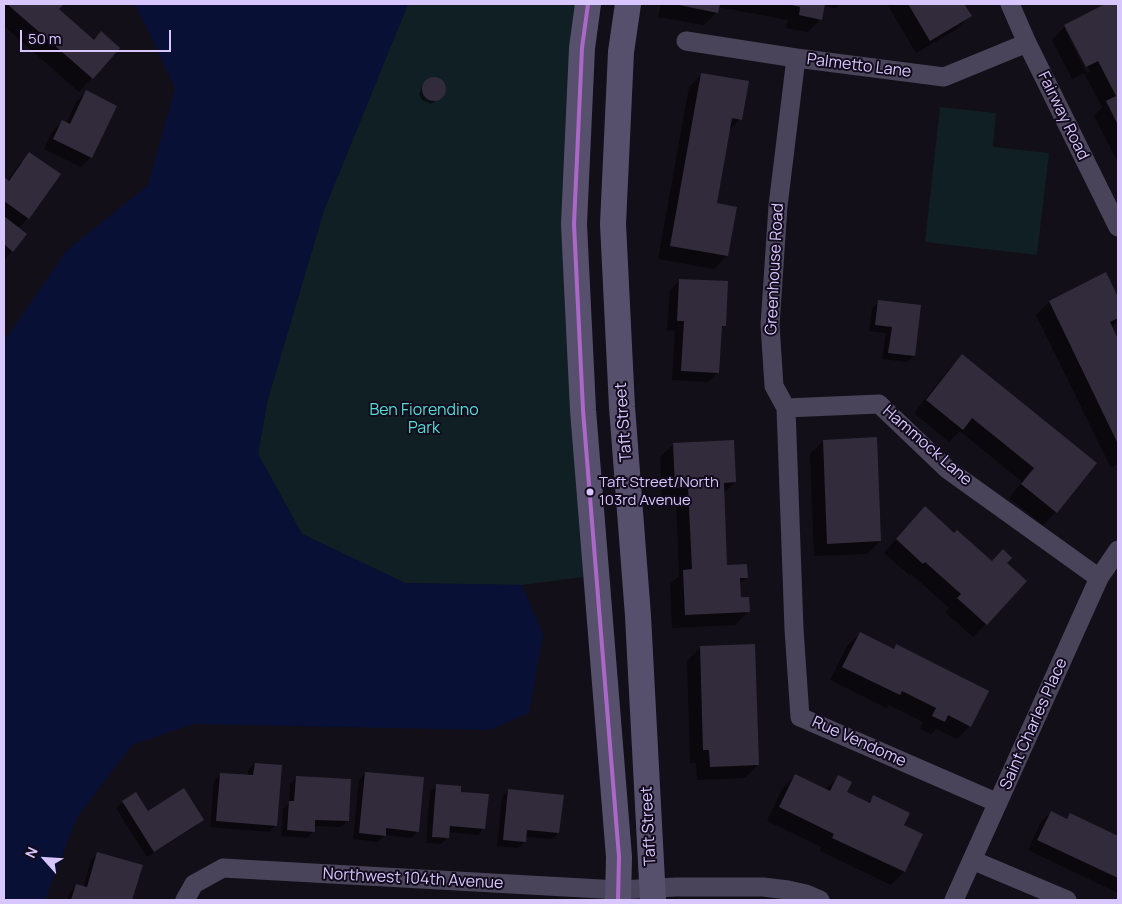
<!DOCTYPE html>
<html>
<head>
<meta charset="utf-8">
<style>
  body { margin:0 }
  #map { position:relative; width:1122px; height:904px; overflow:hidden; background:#130f18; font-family:Manrope,sans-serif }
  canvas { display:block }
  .frame { position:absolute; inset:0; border:5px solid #d8c6ff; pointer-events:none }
  .north { position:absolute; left:20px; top:834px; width:50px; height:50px; -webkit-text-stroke:4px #120b1c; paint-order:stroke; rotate:296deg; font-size:14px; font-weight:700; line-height:20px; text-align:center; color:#d8c6ff }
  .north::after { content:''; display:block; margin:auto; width:18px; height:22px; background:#d8c6ff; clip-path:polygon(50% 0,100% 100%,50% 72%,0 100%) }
  .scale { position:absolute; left:20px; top:30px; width:151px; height:22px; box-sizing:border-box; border:2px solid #d8c6ff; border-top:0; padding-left:6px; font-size:15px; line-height:18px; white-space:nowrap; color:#d8c6ff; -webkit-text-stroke:4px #120b1c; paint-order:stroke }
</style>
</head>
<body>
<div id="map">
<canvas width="1122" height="904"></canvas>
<div class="frame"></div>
<div class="north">N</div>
<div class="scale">50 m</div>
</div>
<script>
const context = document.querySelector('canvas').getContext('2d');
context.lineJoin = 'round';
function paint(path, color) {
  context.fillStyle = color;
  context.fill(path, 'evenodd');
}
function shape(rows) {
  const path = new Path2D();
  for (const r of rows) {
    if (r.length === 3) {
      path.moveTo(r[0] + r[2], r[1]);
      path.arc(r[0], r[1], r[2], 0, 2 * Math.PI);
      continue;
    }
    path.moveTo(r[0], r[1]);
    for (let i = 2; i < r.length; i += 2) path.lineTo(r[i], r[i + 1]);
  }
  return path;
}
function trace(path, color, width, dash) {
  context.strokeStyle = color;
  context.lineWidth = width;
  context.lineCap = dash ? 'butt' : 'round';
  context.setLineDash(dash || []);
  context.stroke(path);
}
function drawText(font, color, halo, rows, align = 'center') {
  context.font = font + ' Manrope,sans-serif';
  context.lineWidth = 4;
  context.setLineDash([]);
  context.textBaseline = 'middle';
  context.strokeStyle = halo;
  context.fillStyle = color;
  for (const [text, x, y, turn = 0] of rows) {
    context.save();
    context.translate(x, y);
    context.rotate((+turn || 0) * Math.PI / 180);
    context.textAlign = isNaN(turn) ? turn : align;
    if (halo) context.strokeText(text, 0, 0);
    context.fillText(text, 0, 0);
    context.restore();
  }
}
paint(shape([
  [408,4,576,4,574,224,583,577,522,585,405,583,302,534,258,454,267,402,324,210],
  [940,107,996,113,993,147,1049,153,1037,255,925,242]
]), '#0f1f24');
paint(shape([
  [135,4,408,4,324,210,267,402,258,454,302,534,405,583,522,585,543,634,529,713,489,730,193,724,132,745,77,817,45,900,4,900,4,341,67,250,148,185,175,88]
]), '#091035');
paint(shape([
  [4,4,62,4,58,9,93,41,118,48,79,92,4,26],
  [661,4,840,4,836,8,824,6,821,19,808,32,786,28,788,20,718,7,717,12,704,25,658,17],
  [887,4,963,4,970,15,957,29,916,53],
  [1108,4,1118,4,1118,158,1116,159,1094,116,1102,107,1084,73,1072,79,1052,40,1065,26],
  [1065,29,1068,29,1090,72,1087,73],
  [702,74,740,119,728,131,715,204,727,255,714,269,658,259,689,87],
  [434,77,442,81,445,88,442,97,431,104,422,100,419,94,423,84],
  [86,92,91,157,81,167,44,149,52,132,62,122,66,124,76,102],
  [29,154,28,218,18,229,12,251,4,260,4,179,7,181,19,164],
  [1106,274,1118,300,1118,321,1111,328,1118,342,1118,464,1111,468,1036,315,1049,302],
  [680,280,724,326,720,330,718,372,708,382,672,380,675,331,667,330,670,290],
  [879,302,914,356,907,362,882,359,886,333,869,331,872,308],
  [963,356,1095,464,1056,512,1043,525,1009,498,1022,482,960,431,949,442,914,413,949,369],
  [823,441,880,541,867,554,814,556,810,454],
  [674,444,735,482,723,494,726,567,746,578,739,585,740,598,749,611,735,625,672,628,670,584,679,576,676,500,662,501,660,457],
  [912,521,954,535,991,562,1005,563,986,624,973,637,945,612,949,608,911,574,910,576,884,553],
  [860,633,892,649,896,646,970,726,957,739,936,729,931,734,920,729,923,722,889,705,886,708,830,680,847,646],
  [700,648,758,765,745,778,697,780,696,763,690,763,687,661],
  [255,764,276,825,269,832,210,827,214,781,221,774,248,776,248,770],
  [365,773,418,831,411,838,385,835,378,842,353,839,359,780],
  [795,775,825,790,838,777,845,792,867,803,874,797,902,826,921,835,904,872,891,885,820,851,821,847,767,821,782,789],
  [296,778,348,821,341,827,314,826,314,831,307,838,281,836,283,809,289,803,290,784],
  [437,786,459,793,484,828,478,835,448,832,448,837,441,844,426,843,430,792],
  [508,790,558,833,552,839,525,837,525,842,518,848,497,846,502,797],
  [136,794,148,813,202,820,196,826,147,857,116,808,123,802],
  [1051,812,1066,819,1071,814,1118,837,1118,893,1028,850,1041,822],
  [98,853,141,866,131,900,67,900,70,892,76,886,83,888,91,860]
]), '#0007');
paint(shape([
  [7,4,64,4,59,9,94,40,101,31,120,48,93,79],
  [674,4,720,4,718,13],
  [788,4,825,4,822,20,799,15,800,7],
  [908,4,964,4,972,16,930,41],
  [1105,4,1118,4,1118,125,1106,101,1116,96,1098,61,1086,67,1064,25],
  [701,73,749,81,742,120,732,118,717,203,737,207,728,256,670,246],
  [434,89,12],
  [86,90,117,106,92,158,53,139,62,120,70,124],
  [29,152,61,174,29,219,4,201,4,177,9,181],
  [4,216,27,234,13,252,4,244],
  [1106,272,1118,297,1118,318,1110,322,1118,339,1118,444,1049,301],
  [679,279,728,281,726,326,722,326,719,373,681,371,684,321,677,321],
  [878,300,921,305,915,356,888,353,892,327,875,325],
  [962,354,1097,463,1057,513,1021,484,1034,468,972,418,963,430,926,400],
  [877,437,881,541,827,544,823,440],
  [734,440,736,482,724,483,727,565,747,564,748,578,740,578,741,597,749,597,750,612,685,615,683,570,692,569,688,487,675,488,673,443],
  [925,506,954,533,957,530,992,561,1003,549,1012,558,1007,563,1027,581,987,625,957,598,961,594,925,562,923,564,896,539],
  [860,632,894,649,896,644,989,691,971,727,948,715,945,722,932,716,936,708,902,691,900,695,842,667],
  [755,644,759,765,710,767,709,750,703,750,700,646],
  [255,763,282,765,277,826,216,821,220,773,253,775],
  [365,772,424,777,419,832,386,828,386,836,359,833],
  [795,774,830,791,838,775,852,782,847,792,870,803,873,795,910,813,904,825,923,834,905,872,832,838,834,834,779,807],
  [296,776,351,779,349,821,315,820,315,832,287,830,289,801,294,801],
  [436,784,461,786,461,792,489,794,485,829,450,826,449,838,432,837],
  [184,788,204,820,154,852,122,801,136,792,148,811],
  [508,789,564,795,559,833,527,830,526,842,503,840],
  [1051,811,1067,819,1070,813,1118,836,1118,878,1037,840],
  [97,852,143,865,132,900,71,900,76,884,87,887]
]), '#322b3c');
trace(shape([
  [1010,4,1027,43,1118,227],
  [686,41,796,58,944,77,1027,43],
  [796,58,778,206,770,325,774,386,786,408,794,629,800,717,998,803],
  [786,408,879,404,947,469,1099,578],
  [972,860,1067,900],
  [185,900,194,884,223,868,619,890,676,887,763,887,788,890,806,894,820,900],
  [954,900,1099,578,1118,550]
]), '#494459', 19);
trace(shape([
  [588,4,582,48,574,224,583,410,619,857,618,900],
  [628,4,621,52,613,224,622,407,638,616,653,900]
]), '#57506d', 26);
trace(shape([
  [588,4,582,48,574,224,583,410,619,857,618,900]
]), '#ac68c9', 4);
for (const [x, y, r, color] of [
  [590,492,4.5,"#d8c6ff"]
]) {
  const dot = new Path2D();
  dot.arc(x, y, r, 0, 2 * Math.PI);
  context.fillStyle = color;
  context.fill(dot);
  trace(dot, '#120b1c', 2);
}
drawText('15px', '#d8c6ff', '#120b1c', [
  ["Taft Street/North",599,483],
  ["103rd Avenue",599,501]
], 'left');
drawText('16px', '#d8c6ff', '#120b1c', [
  ["Palmetto Lane",859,66,7],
  ["Fairway Road",1063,116,64],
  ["Greenhouse Road",775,269,-87],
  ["Taft Street",624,422,-94],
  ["Hammock Lane",927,446,41],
  ["Saint Charles Place",1034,724,-66],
  ["Rue Vendome",859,742,24],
  ["Taft Street",649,826,-93],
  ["Northwest 104th Avenue",413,879,3]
]);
drawText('16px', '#53ded8', '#120b1c', [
  ["Ben Fiorendino",424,411],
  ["Park",424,429]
]);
</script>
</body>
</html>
